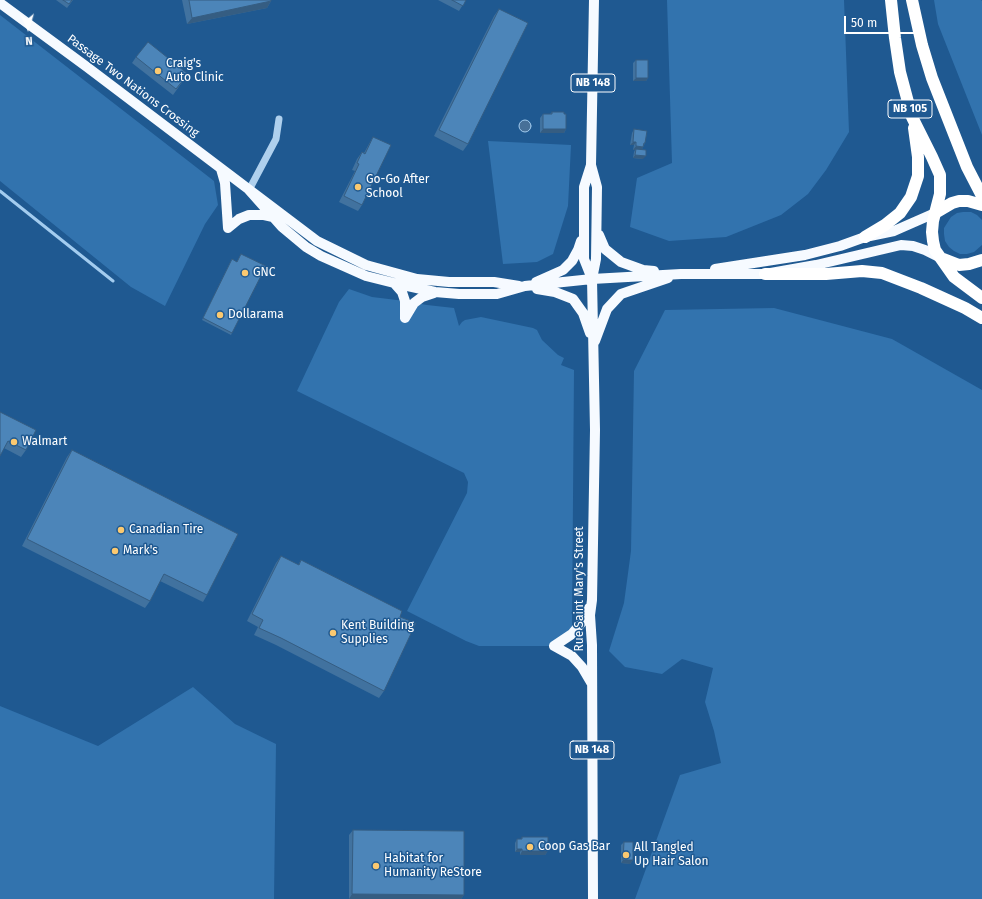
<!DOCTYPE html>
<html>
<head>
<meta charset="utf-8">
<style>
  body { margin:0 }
  #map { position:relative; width:982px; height:899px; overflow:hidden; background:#1f5991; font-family:"Fira Sans",sans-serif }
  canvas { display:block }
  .north { position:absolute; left:8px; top:8px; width:40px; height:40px; -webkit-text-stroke:3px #1f5991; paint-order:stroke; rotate:176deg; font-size:11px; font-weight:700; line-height:16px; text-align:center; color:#fff }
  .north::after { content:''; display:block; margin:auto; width:14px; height:18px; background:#fff; clip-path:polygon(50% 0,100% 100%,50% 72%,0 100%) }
  .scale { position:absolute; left:844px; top:16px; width:74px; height:18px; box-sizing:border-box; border:2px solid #fff; border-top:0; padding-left:5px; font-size:12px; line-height:14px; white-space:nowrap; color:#fff; -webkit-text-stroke:3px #1f5991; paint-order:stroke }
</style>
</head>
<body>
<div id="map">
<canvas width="982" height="899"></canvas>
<div class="north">N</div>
<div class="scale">50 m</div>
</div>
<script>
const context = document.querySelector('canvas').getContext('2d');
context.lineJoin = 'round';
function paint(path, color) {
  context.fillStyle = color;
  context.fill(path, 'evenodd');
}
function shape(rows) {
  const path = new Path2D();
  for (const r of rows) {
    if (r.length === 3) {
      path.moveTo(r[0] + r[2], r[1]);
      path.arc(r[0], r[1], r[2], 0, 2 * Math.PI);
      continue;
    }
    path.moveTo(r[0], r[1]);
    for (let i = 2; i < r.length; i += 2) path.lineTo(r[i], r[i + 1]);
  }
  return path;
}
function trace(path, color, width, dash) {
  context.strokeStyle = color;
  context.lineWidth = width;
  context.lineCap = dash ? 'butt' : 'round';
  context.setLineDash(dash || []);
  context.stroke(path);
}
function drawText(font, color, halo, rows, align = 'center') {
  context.font = font + ' "Fira Sans",sans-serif';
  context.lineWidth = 3;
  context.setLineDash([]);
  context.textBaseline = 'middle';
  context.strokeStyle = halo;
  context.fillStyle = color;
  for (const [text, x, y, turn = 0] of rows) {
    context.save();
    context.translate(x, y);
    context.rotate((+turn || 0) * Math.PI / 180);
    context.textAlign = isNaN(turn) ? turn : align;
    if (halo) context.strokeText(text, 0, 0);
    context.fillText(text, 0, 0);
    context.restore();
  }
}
paint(shape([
  [667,0,844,0,849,132,826,170,808,194,781,215,726,237,669,241,630,227,637,178,672,163],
  [934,0,981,0,982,1,982,135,938,24],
  [0,15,214,181,218,205,205,224,165,306,131,287,0,181],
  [488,141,571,145,568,206,553,254,537,262,503,264],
  [963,212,971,212,977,215,982,220,982,245,974,252,967,254,960,254,954,251,949,247,945,241,944,234,944,228,951,217,957,213],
  [349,289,372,297,405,301,427,305,454,308,459,326,462,322,465,320,481,317,533,328,537,330,542,340,558,355,564,358,561,365,574,370,572,627,554,646,479,646,466,641,407,611,467,493,468,482,464,473,297,391,339,302],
  [774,308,892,339,982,390,982,899,635,899,680,775,721,763,714,731,705,702,713,668,682,659,662,674,625,667,609,651,624,603,631,551,634,371,665,310],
  [193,687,235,724,276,744,274,899,0,899,0,706,98,746]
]), '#3273ae');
const water = shape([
  [525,126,6]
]);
paint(water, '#477098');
trace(water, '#a3ccef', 1);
trace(shape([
  [0,191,113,281]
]), '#a3ccef', 3);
trace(shape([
  [249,190,276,139,279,119]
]), '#afd0ed', 7);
trace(shape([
  [0,3,87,67,317,241,366,265,417,279,449,282,494,282,519,286],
  [591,165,597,187,596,259,592,279,595,430,592,600,590,615,592,645,593,899],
  [221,169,225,183,228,228],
  [249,190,282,227,306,247,321,256,366,276,394,283,435,292,459,294,497,294,525,286,592,279,681,274,765,274,816,265,901,245,913,246,925,250,941,258],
  [228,228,239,219,249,215,264,215,273,217],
  [599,235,605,249,621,262,643,270,654,271],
  [715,269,805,255,840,246,865,237,894,231,935,213],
  [592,279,584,259,584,187,591,165,594,0],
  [536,282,563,270,572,261,578,250,581,241],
  [394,283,402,292,405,301,405,318],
  [537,289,555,292,573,299,583,313,590,333],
  [405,318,414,303,422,297,434,293],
  [595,341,607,309,621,294,668,278],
  [589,608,582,622,572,634,554,646,572,656,582,667,592,684]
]), '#f6faff', 10);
trace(shape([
  [891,0,895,38,900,72,912,117,932,157,940,175,940,194,933,221,932,232,933,241,935,250,954,277,982,298],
  [912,0,922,45,932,78,967,167,982,196],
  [935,213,952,203,959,201,968,201,982,205],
  [865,237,885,225,900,213,911,197,918,176,918,157,914,128],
  [941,258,959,265,969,264,982,260],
  [765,274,826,274,862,271,882,273,921,288,965,308,982,318]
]), '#fff', 12);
paint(shape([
  [56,0,73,0,67,8],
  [182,0,271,0,271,1,267,8,187,24],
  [438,0,466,0,459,11],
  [499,9,468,144,463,151,434,136,494,16],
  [136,57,188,74,173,95,132,63],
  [636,60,648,78,646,81,633,81,633,63],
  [552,112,566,129,564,133,540,133,540,118,543,114,550,114],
  [634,129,645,143,642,149,643,159,633,158,634,152,635,150,633,150,634,145,630,145,632,133],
  [373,137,362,205,358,211,339,202,355,171,352,170,357,159,362,152,364,153,369,144],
  [241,254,232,333,231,335,202,320,231,261,232,259,237,262],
  [0,412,26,450,21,457,4,448],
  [72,450,207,595,203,602,160,581,150,601,145,608,22,546,67,457],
  [281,556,298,565,301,560,400,617,384,691,379,698,276,645,254,635,258,627,247,621,276,563],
  [353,830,464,895,461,899,349,899,349,835],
  [522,837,548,851,545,855,520,855,520,852,515,852,515,843,517,839,521,839],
  [624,842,633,860,630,864,621,863,621,845]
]), '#41729f');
paint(shape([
  [271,1,267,8,187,24,192,18],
  [636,78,648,78,646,81,633,81],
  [543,129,566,129,564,133,540,133],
  [633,142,636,142,634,145,630,145],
  [636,146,643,147,641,151,636,149,635,150,633,150],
  [635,155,646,156,643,159,633,158],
  [517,849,522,849,520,852,515,852],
  [522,851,548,851,545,855,520,855],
  [623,860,633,860,630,864,621,863],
  [352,894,464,895,461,899,349,899]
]), '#355d82');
const building = shape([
  [63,0,72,0,69,4,63,0],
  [189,0,271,0,271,1,192,18,189,0],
  [452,0,466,0,463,6,452,0],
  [499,9,528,23,468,144,439,130,499,9],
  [148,42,188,74,176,89,136,57,148,42],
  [636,60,648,60,648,78,636,78,636,60],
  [552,112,564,112,564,114,566,114,566,129,543,129,543,114,552,114,552,112],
  [634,129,647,131,645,143,644,143,643,147,636,146,636,142,633,142,634,129],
  [373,137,391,145,362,205,344,196,359,164,357,163,362,152,365,154,373,137],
  [636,149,646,150,646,156,635,155,636,149],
  [241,254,266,266,232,333,203,318,232,259,237,262,241,254],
  [0,412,36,430,26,450,8,441,0,456,0,412],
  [72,450,238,534,207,595,164,574,150,601,27,539,72,450],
  [281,556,299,565,301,560,402,611,400,617,416,623,384,691,281,638,259,628,263,620,252,614,281,556],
  [353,830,464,831,464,895,352,894,353,830],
  [522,837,548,837,548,851,522,851,522,849,517,849,517,839,522,839,522,837],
  [624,842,633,842,633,860,623,860,624,842]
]);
paint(building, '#4c85b9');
trace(building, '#355d82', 1);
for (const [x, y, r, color] of [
  [158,71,4,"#fbc970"],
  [358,187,4,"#fbc970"],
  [245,273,4,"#fbc970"],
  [220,315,4,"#fbc970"],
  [14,442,4,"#fbc970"],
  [121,530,4,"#fbc970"],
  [115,551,4,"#fbc970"],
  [333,633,4,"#fbc970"],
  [530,847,4,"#fbc970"],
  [626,855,4,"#fbc970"],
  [376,866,4,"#fbc970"]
]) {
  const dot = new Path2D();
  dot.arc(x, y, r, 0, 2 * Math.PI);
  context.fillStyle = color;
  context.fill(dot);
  trace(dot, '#1f5991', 1.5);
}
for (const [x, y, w] of [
  [593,83,44],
  [910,109,44],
  [592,750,44]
]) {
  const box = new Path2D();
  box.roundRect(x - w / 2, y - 9, w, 18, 3);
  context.fillStyle = '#1f5991';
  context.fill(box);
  trace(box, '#fff', 1);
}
drawText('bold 11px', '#fff', null, [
  ["NB 148",593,83],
  ["NB 105",910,109],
  ["NB 148",592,750]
]);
drawText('12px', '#fff', '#1f5991', [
  ["Craig's",166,64],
  ["Auto Clinic",166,78],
  ["Go-Go After",366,180],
  ["School",366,194],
  ["GNC",253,273],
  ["Dollarama",228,315],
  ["Walmart",22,442],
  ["Canadian Tire",129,530],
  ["Mark's",123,551],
  ["Kent Building",341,626],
  ["Supplies",341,640],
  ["Coop Gas Bar",538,847],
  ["All Tangled",634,848],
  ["Up Hair Salon",634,862],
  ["Habitat for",384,859],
  ["Humanity ReStore",384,873]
], 'left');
drawText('12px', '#fff', '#1f5991', [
  ["Passage Two Nations Crossing",133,86,37],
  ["Rue Saint Mary's Street",580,589,-90]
]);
</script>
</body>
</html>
